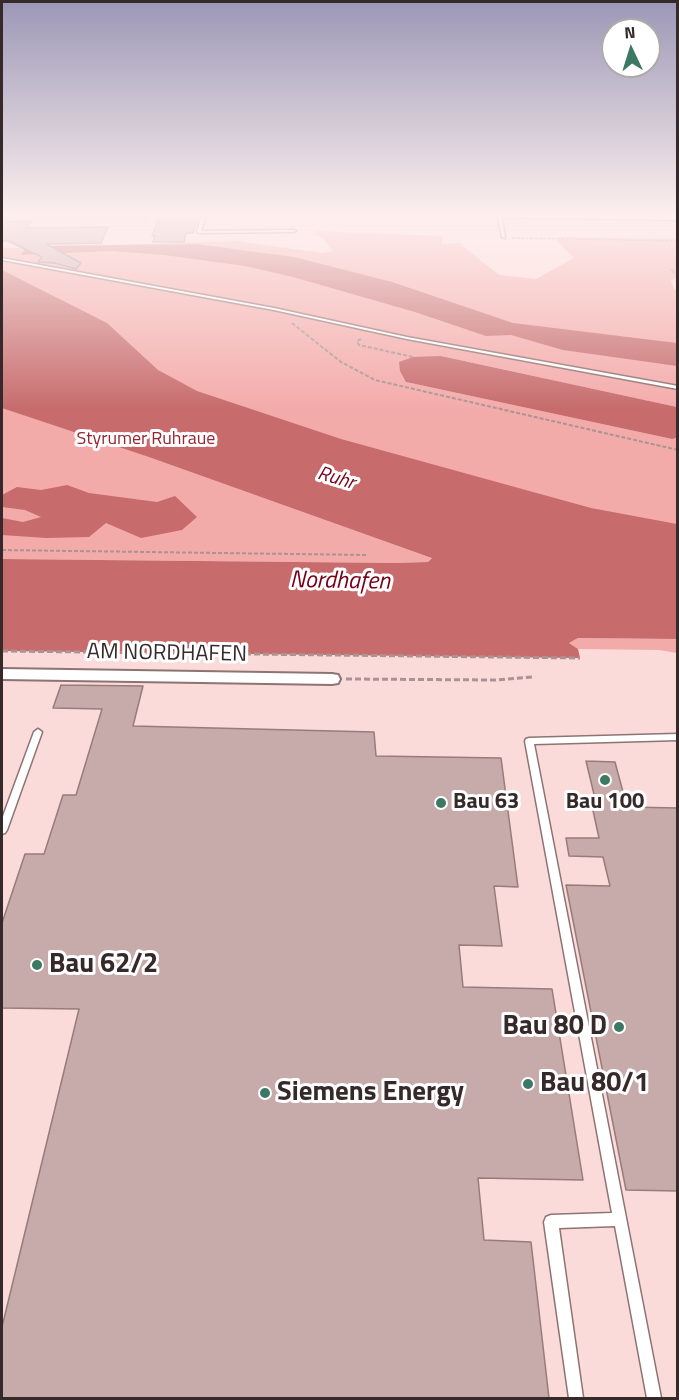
<!DOCTYPE html>
<html>
<head>
<meta charset="utf-8">
<style>
  body { margin:0 }
  #map { position:relative; width:679px; height:1400px; overflow:hidden; background:#fadbda; font-family:"Titillium Web",sans-serif }
  canvas { display:block }
  .frame { position:absolute; inset:0; border:3px solid #352a29; pointer-events:none }
  .north { position:absolute; left:601px; top:18px; width:60px; height:60px; box-sizing:border-box; background:#fff; border:2px solid #aeaaa9; border-radius:50%; rotate:356deg; font-size:16px; font-weight:700; line-height:24px; text-align:center; color:#352a29 }
  .north::after { content:''; display:block; margin:auto; width:21px; height:27px; background:#3c7964; clip-path:polygon(50% 0,100% 100%,50% 72%,0 100%) }
</style>
</head>
<body>
<div id="map">
<canvas width="679" height="1400"></canvas>
<div class="frame"></div>
<div class="north">N</div>
</div>
<script>
const context = document.querySelector('canvas').getContext('2d');
context.lineJoin = 'round';
function paint(path, color) {
  context.fillStyle = color;
  context.fill(path, 'evenodd');
}
function shape(rows) {
  const path = new Path2D();
  for (const r of rows) {
    path.moveTo(r[0], r[1]);
    for (let i = 2; i < r.length; i += 2) path.lineTo(r[i], r[i + 1]);
  }
  return path;
}
function trace(path, color, width, dash) {
  context.strokeStyle = color;
  context.lineWidth = width;
  context.lineCap = dash ? 'butt' : 'round';
  context.setLineDash(dash || []);
  context.stroke(path);
}
function drawText(font, color, halo, rows, align = 'center') {
  context.font = font + ' "Titillium Web",sans-serif';
  context.lineWidth = 6;
  context.setLineDash([]);
  context.textBaseline = 'middle';
  context.strokeStyle = halo;
  context.fillStyle = color;
  for (const [text, x, y, turn = 0] of rows) {
    context.save();
    context.translate(x, y);
    context.rotate((+turn || 0) * Math.PI / 180);
    context.textAlign = isNaN(turn) ? turn : align;
    if (halo) context.strokeText(text, 0, 0);
    context.fillText(text, 0, 0);
    context.restore();
  }
}
paint(shape([
  [36,214,150,214,147,220,140,221,42,223,31,220],
  [318,231,442,236,442,244,459,243,499,275,536,279,574,258,557,241,560,237,677,239,677,279,671,280,674,289,677,290,677,407,441,356,406,382,672,439,677,438,677,589,400,546,432,557,428,562,395,563,2,559,2,248,26,248,22,255,111,251,115,245,236,241,322,253,333,251,323,238,312,234],
  [578,638,677,639,677,653,659,650,578,649,569,643]
]), '#f3abaa');
paint(shape([
  [197,244,294,257,392,282,513,323,677,343,677,366,563,350,511,335,486,336,415,312,293,277,245,266,164,255,112,251,21,255,27,246],
  [2,270,107,323,158,370,197,391,341,439,591,508,677,524,677,639,578,638,569,643,578,649,580,658,2,651,2,559,395,563,428,562,432,558,149,457,2,408],
  [441,356,677,407,677,438,672,439,406,382,400,371,399,362,413,357],
  [67,485,89,493,157,502,175,496,197,517,182,530,141,538,106,523,89,537,46,538,2,535,2,518,23,522,41,517,25,510,2,507,2,495,17,487,41,490]
]), '#c76b6c');
const building = shape([
  [160,214,198,214,193,233,186,233,184,242,153,242,155,236,152,236,160,214],
  [31,221,27,228,108,227,101,243,46,244,81,263,76,269,54,263,38,262,42,257,8,241,2,241,2,222,31,221],
  [61,685,143,686,133,726,374,732,376,756,501,758,518,887,494,886,502,946,459,945,463,987,552,989,583,1180,478,1178,484,1240,531,1242,549,1398,2,1398,2,1327,79,1009,2,1008,2,923,25,854,44,854,63,795,76,795,102,709,53,708,61,685],
  [586,761,615,762,627,807,678,808,678,1191,626,1190,566,885,610,886,603,857,569,856,566,838,599,838,592,806,597,807,586,761]
]);
paint(building, '#c7aaaa');
trace(building, '#977c7b', 1.5);
const lane = shape([
  [202,214,206,214,201,231,294,230,296,231,294,232,199,233,197,232,202,214],
  [497,214,501,214,505,238,502,237,497,214],
  [2,258,274,308,407,337,678,386,678,389,407,339,274,310,2,260,2,258],
  [38,729,42,732,7,830,5,833,2,834,2,819,34,732,38,729],
  [678,734,678,740,534,744,661,1398,647,1398,615,1226,559,1228,583,1398,569,1398,544,1222,546,1217,551,1215,612,1213,525,741,526,739,529,738,678,734]
]);
const street = shape([
  [2,669,332,674,338,675,340,679,338,683,332,684,2,679,2,669]
]);
const secondary = shape([
  [490,214,678,214,678,220,495,217,490,214]
]);
trace(lane, '#8e7373', 3);
trace(street, '#8e7373', 4);
trace(secondary, '#8e7373', 3);
trace(shape([
  [512,238,678,241],
  [678,271,671,270,678,277]
]), '#aa9392', 1.5, [3, 1.5]);
trace(shape([
  [292,323,341,362,375,380,678,450],
  [361,339,357,341,359,345,413,357],
  [2,550,366,555]
]), '#aa9392', 2, [4, 2]);
trace(shape([
  [2,651,580,658],
  [346,679,495,680,533,677]
]), '#aa9392', 3, [6, 3]);
paint(lane, '#fff');
paint(street, '#fff');
paint(secondary, '#fff');
const sky = context.createLinearGradient(0, 0, 0, 410);
sky.addColorStop(0, '#9b97b6');
sky.addColorStop(0.52, '#fdefee');
sky.addColorStop(1, '#fdefee00');
context.fillStyle = sky;
context.fillRect(0, 0, 679, 410);
for (const [x, y, r, color] of [
  [605,780,6,"#3c7964"],
  [441,803,6,"#3c7964"],
  [37,965,6,"#3c7964"],
  [619,1027,6,"#3c7964"],
  [528,1084,6,"#3c7964"],
  [265,1093,6,"#3c7964"]
]) {
  const dot = new Path2D();
  dot.arc(x, y, r, 0, 2 * Math.PI);
  context.fillStyle = color;
  context.fill(dot);
  trace(dot, '#fff', 2);
}
drawText('18px', '#952631', '#fff', [
  ["Styrumer Ruhraue",146,440]
]);
drawText('italic 20px', '#780019', '#fff', [
  ["Ruhr",336,479,17]
]);
drawText('22px', '#352a29', '#fff', [
  ["AM NORDHAFEN",167,654,1]
]);
drawText('bold 22px', '#352a29', '#fff', [
  ["Bau 63",453,803],
  ["Bau 100",605,803,"center"]
], 'left');
drawText('italic 24px', '#780019', '#fff', [
  ["Nordhafen",340,582,1]
]);
drawText('bold 27px', '#352a29', '#fff', [
  ["Bau 62/2",49,965],
  ["Bau 80 D",607,1027,"right"],
  ["Bau 80/1",540,1084],
  ["Siemens Energy",277,1093]
], 'left');
</script>
</body>
</html>
